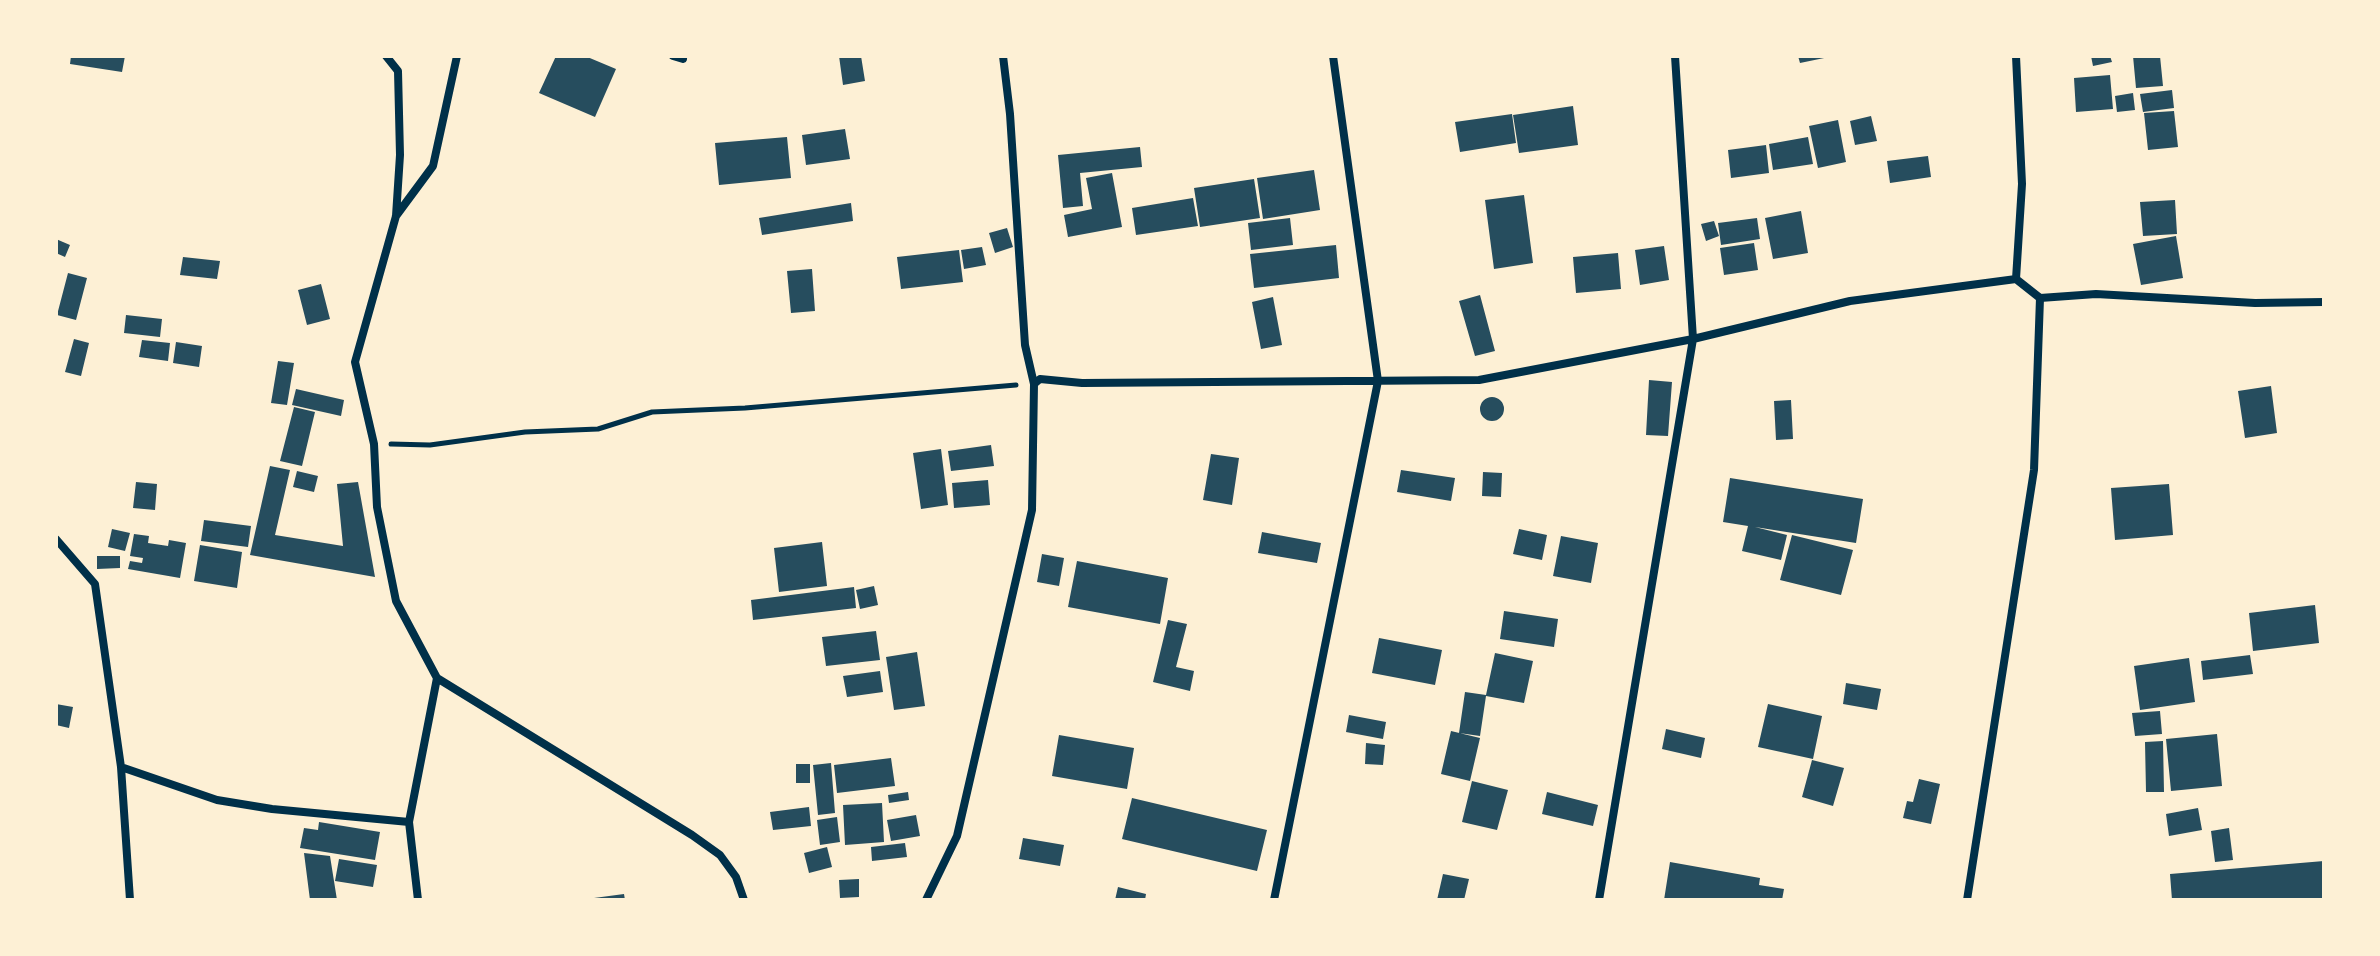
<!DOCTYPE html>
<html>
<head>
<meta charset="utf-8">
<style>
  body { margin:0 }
  #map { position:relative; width:2380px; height:956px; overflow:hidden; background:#fdf0d5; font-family:Ubuntu,sans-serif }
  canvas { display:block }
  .frame { position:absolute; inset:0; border:58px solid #fdf0d5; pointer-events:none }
</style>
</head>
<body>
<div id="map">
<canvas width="2380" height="956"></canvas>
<div class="frame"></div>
</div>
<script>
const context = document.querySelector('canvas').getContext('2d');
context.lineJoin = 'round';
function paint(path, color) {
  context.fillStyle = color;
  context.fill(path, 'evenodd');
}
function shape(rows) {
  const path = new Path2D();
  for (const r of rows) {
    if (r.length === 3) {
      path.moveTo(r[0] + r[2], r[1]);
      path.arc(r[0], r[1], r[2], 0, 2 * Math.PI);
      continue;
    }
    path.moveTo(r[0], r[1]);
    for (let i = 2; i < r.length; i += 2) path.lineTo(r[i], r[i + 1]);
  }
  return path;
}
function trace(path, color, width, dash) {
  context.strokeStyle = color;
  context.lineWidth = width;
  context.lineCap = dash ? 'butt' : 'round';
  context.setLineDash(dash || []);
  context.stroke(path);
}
paint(shape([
  [71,56,125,56,122,72,70,64],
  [556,56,585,56,616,69,595,117,539,93],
  [839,56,861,56,865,81,843,85],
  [1798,56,1828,56,1829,57,1800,63],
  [2091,56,2110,56,2112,62,2093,66],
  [2133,56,2160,56,2163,86,2136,88],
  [2110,75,2113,109,2076,112,2074,78],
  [2172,90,2174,108,2143,112,2140,94],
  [2133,93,2135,110,2117,112,2115,96],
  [1573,106,1578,145,1519,153,1513,115],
  [2174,111,2178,147,2148,150,2144,113],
  [1512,114,1516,143,1460,152,1455,122],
  [1871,116,1877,141,1855,145,1850,121],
  [1838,120,1846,162,1818,168,1809,126],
  [845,129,850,159,806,165,802,135],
  [787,137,791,178,719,185,715,143],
  [1808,137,1813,164,1773,170,1769,144],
  [1766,145,1769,173,1731,178,1728,150],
  [1140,147,1142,167,1080,173,1083,206,1063,208,1058,155],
  [1928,156,1931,177,1890,183,1887,161],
  [1314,170,1320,210,1263,219,1257,178],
  [1112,173,1122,227,1068,237,1064,215,1092,209,1086,178],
  [1254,179,1260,218,1200,227,1194,188],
  [1524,195,1533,263,1494,269,1485,200],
  [1193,198,1198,226,1136,235,1132,208],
  [2175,200,2177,234,2143,236,2140,202],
  [851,203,853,221,762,235,759,218],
  [1801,211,1808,253,1773,259,1765,218],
  [1290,218,1293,245,1251,250,1248,223],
  [1757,218,1760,239,1721,245,1718,223],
  [1714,221,1719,236,1706,241,1701,224],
  [1007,228,1013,247,995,253,989,233],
  [2176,236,2183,278,2141,285,2133,244],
  [56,239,70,245,65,257,56,253],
  [1754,243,1758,270,1724,275,1720,248],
  [1336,245,1339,278,1254,288,1250,254],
  [1664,246,1669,280,1640,285,1635,250],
  [982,247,986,265,964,269,961,250],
  [959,250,963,282,901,289,897,257],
  [1618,253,1621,289,1576,293,1573,257],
  [183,257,220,261,217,279,180,275],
  [812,269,815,311,791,313,787,271],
  [68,273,87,278,76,320,57,315],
  [321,284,330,319,307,325,298,290],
  [1480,295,1495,351,1475,356,1459,301],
  [1273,297,1282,345,1261,349,1252,302],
  [126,315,162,319,160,337,124,333],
  [74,339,89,343,81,376,65,372],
  [142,340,170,343,168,361,139,357],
  [176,342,202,346,199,367,173,363],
  [278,361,294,363,287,405,271,403],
  [1649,380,1672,382,1668,436,1646,435],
  [2271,386,2277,433,2245,438,2238,391],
  [296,389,344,400,341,416,292,405],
  [1492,409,12],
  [1791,400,1793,439,1776,440,1774,401],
  [294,407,315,412,302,466,280,461],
  [991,445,994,466,951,471,948,451],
  [941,449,948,505,921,509,913,453],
  [1211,454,1239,458,1232,505,1203,500],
  [270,466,290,470,275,535,343,546,337,484,358,482,375,577,250,555],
  [1401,470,1455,478,1451,501,1397,492],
  [297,471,318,476,314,492,293,487],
  [1483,472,1502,473,1501,497,1482,496],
  [1730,478,1863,499,1856,543,1755,527,1787,535,1781,560,1742,551,1748,526,1723,522],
  [988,480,990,505,954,508,952,483],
  [136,482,157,484,155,510,133,508],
  [2169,484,2173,535,2115,540,2111,488],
  [204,520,251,526,248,547,201,541],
  [112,529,130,533,125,551,108,547],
  [1519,529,1547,535,1542,560,1513,554],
  [1262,532,1321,543,1317,563,1258,553],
  [134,534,149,536,148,543,168,546,169,540,186,543,180,578,128,569,130,561,142,563,143,558,130,556],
  [1792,535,1853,550,1841,595,1780,580],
  [1561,536,1598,543,1591,583,1553,576],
  [822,542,827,586,779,592,774,548],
  [200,545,242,552,237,588,194,581],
  [1042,554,1064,558,1059,586,1037,582],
  [97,556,120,556,120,568,97,569],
  [1077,561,1168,578,1160,624,1068,607],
  [874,586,878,605,860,609,856,590],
  [854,587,856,608,753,620,751,600],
  [2315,605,2319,643,2253,651,2249,613],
  [1504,611,1558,619,1554,647,1500,639],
  [1168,620,1187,624,1176,667,1194,671,1190,691,1153,682],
  [876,631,880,660,826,666,822,637],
  [1379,638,1442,650,1435,685,1372,673],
  [917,652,925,706,894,710,886,657],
  [1495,653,1533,661,1524,703,1486,696,1480,736,1459,733,1465,692,1486,695],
  [2250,655,2253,674,2203,680,2201,661],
  [2189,658,2195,702,2140,710,2134,666],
  [880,671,883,692,847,697,843,676],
  [1846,683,1881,689,1877,710,1843,704],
  [56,704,73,707,69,728,56,725],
  [1768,704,1822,716,1813,759,1758,747],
  [2160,711,2162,734,2135,736,2132,713],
  [1349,715,1386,722,1383,739,1346,732],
  [1666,729,1705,738,1701,758,1662,749],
  [1451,731,1480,738,1470,781,1441,774],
  [2217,734,2222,786,2171,791,2166,739],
  [1059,735,1134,748,1127,789,1052,776],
  [2163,741,2164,792,2146,792,2145,742],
  [1366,743,1385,745,1383,765,1365,764],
  [891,758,895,786,837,793,834,765],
  [1812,760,1844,768,1833,806,1802,797],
  [831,763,835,813,818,815,813,765],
  [796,764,810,764,810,783,796,783],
  [1919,779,1940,784,1931,824,1903,818,1907,801,1913,802],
  [1472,781,1508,790,1497,830,1462,822],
  [908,792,909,800,889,803,888,795],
  [1547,792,1598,805,1593,826,1542,814],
  [1132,798,1267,830,1257,871,1122,839],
  [882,803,884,842,845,845,843,805],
  [809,807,811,826,773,830,770,812],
  [2198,808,2202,830,2169,836,2166,814],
  [916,815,920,836,891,841,887,820],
  [837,817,840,842,820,845,817,820],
  [319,822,380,832,375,860,300,848,304,828,318,830],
  [2229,828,2233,860,2215,862,2211,831],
  [1023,838,1064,845,1060,866,1019,859],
  [905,843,907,857,872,861,871,847],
  [827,847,832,867,809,873,804,853],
  [304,853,330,856,337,900,310,900],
  [339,859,377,865,373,887,335,881],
  [2324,861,2324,900,2172,900,2170,874],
  [1670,862,1760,878,1759,885,1784,889,1782,900,1664,900],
  [1443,874,1469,879,1464,900,1437,900],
  [859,879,859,897,840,898,839,880],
  [1118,887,1146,894,1145,900,1115,900],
  [624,894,625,900,594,900,594,898]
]), '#264d5e');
trace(shape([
  [391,444,430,445,525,432,598,429,652,412,745,408,1016,385]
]), '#003049', 5);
trace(shape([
  [386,56,398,71,400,155,396,216,355,362,374,444,377,507,396,601,437,678,692,835,720,855,736,877,744,900],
  [673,56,683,59],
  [1003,56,1010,114,1025,345,1034,384,1040,379,1082,383,1479,380,1693,339,1850,301,2016,279],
  [396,216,433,166,457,56],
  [2040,298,2096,294,2255,303,2324,302],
  [56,539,95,584,121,767,217,800,272,809,409,822,437,678],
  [121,767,130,900],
  [409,822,418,900],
  [926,900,957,836,1032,510,1034,384],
  [1274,900,1378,381,1333,56],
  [1599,900,1693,339,1675,56],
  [1967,900,2034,470,2040,298,2016,279,2022,184,2016,56]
]), '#003049', 8);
</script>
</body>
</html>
